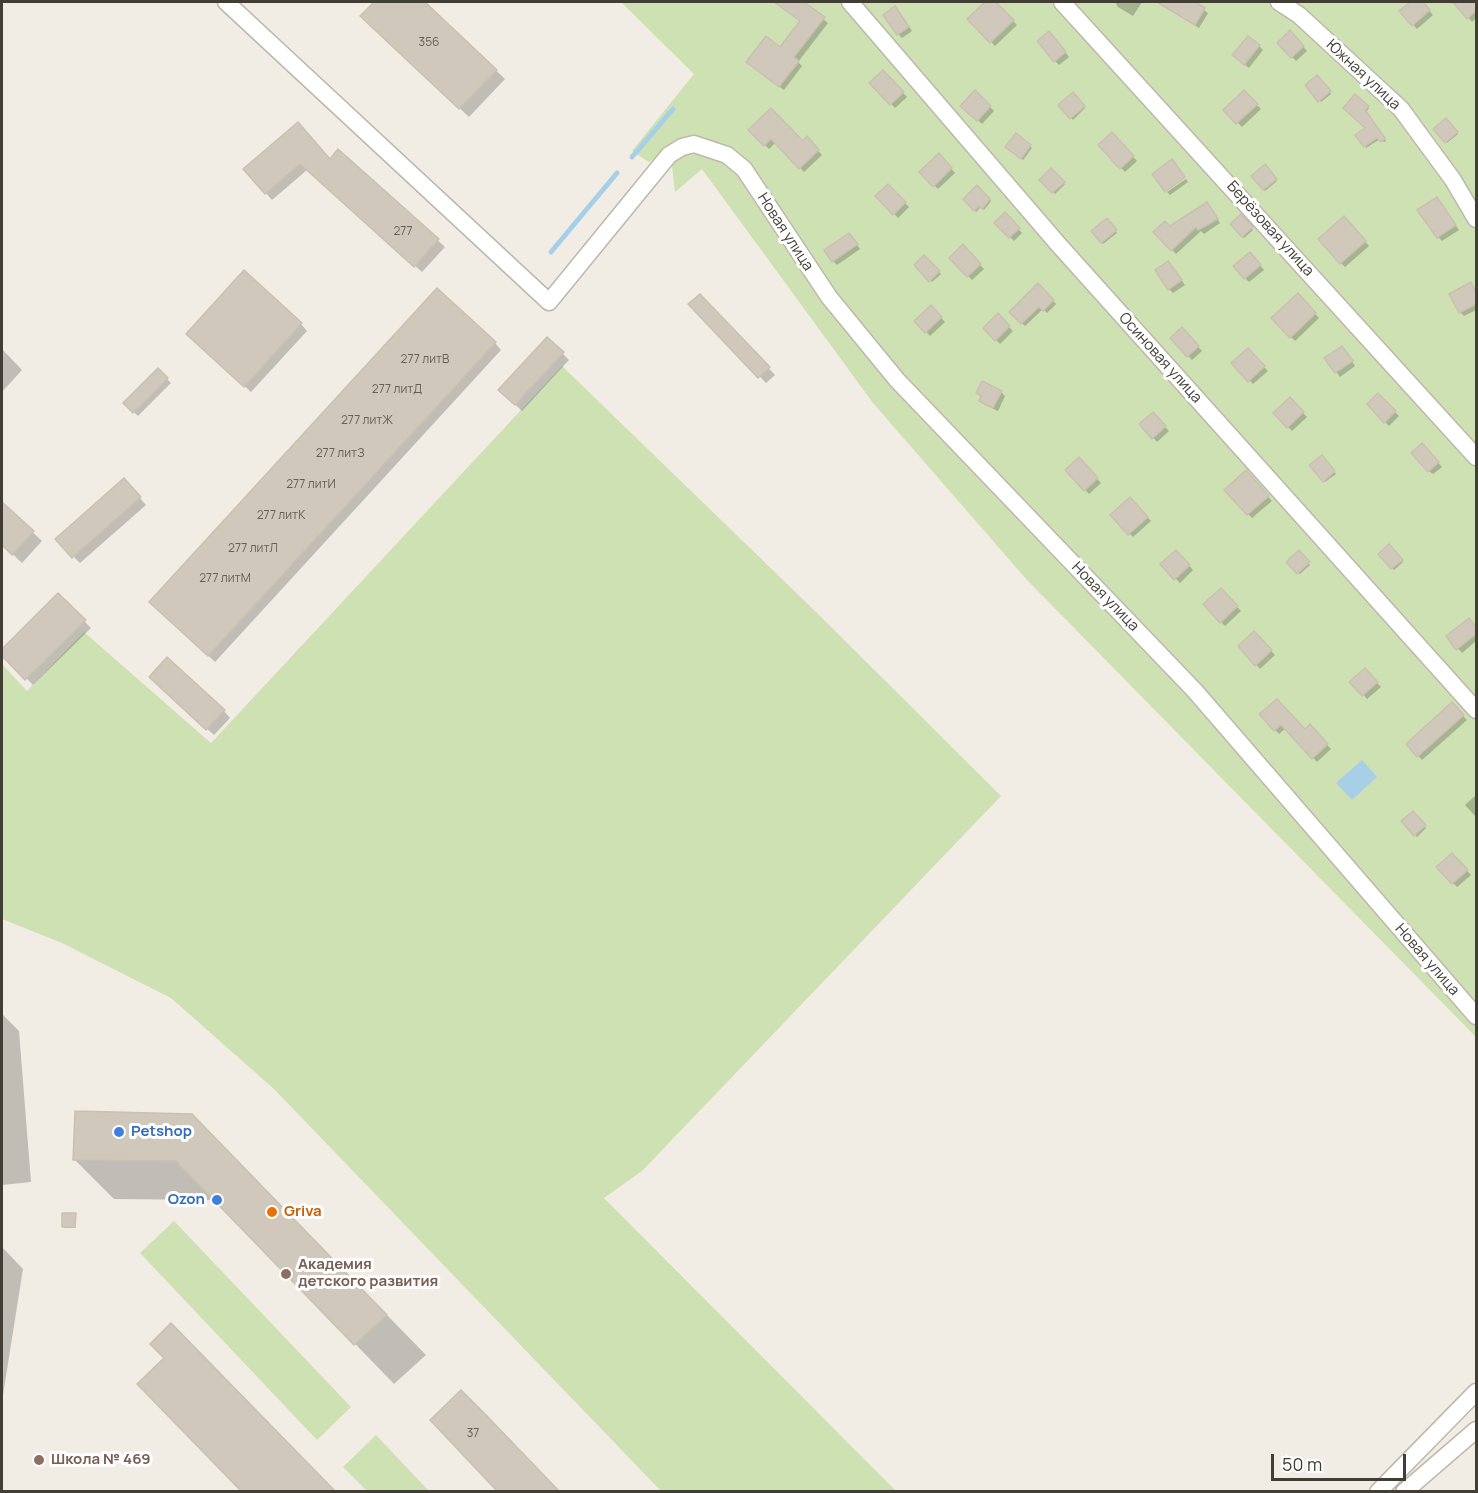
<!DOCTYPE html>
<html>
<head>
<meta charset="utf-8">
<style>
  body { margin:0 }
  #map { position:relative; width:1478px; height:1493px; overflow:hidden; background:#f1ede5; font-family:Manrope,sans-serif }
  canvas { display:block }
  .frame { position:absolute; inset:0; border:3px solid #423d35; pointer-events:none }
  .scale { position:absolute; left:1271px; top:1454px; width:135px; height:27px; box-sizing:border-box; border:3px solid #423d35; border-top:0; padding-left:8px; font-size:18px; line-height:21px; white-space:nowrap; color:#423d35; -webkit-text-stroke:4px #fff; paint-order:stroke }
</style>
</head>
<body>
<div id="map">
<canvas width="1478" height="1493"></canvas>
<div class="frame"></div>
<div class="scale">50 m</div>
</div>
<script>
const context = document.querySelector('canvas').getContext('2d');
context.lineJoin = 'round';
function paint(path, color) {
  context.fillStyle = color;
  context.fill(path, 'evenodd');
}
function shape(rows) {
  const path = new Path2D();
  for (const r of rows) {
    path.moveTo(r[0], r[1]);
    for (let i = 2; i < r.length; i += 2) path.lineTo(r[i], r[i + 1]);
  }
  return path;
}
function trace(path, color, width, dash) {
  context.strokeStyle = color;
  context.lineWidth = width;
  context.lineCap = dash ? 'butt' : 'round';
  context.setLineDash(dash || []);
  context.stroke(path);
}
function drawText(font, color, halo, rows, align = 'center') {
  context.font = font + ' Manrope,sans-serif';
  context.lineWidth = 6;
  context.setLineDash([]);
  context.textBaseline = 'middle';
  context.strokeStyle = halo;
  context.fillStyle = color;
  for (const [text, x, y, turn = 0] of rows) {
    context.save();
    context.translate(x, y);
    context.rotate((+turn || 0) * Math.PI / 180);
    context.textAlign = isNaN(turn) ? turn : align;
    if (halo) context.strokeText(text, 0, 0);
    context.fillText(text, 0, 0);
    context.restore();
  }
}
paint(shape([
  [621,2,1476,2,1476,1037,1027,580,873,403,702,169,675,192,670,148,649,162,632,151,694,74],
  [562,366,814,610,1001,796,642,1171,604,1198,896,1491,661,1491,274,1089,171,998,62,943,2,919,2,664,27,691,84,632,211,743],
  [174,1221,351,1407,317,1440,140,1253],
  [376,1435,429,1491,367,1491,343,1467]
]), '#cde1b2');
paint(shape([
  [1362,760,1377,777,1352,800,1336,783]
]), '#a7cfe8');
paint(shape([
  [376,2,423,2,505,79,469,117,362,16],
  [775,2,801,2,828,23,798,62,802,66,784,90,752,66,780,49,801,21],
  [987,2,994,2,1017,25,995,46,969,19],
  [1115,2,1142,2,1133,16,1118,7],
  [1176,2,1192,2,1208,13,1199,28,1171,9],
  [1412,2,1422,2,1433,15,1417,29,1401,11],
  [1456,2,1476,2,1476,18,1472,22],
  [899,12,912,31,902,38,898,34],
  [1290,32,1307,51,1296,61,1279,43],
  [1053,37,1069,57,1059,65,1055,61],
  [1259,46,1263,50,1249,68,1238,59],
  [883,72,907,97,895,108,871,83],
  [1317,77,1331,94,1321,102,1307,85],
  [975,92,994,111,982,124,963,106],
  [1244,92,1261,109,1242,127,1225,110],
  [1072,95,1085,108,1073,120,1060,105],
  [1356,96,1369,108,1366,112,1386,141,1384,142,1380,139,1366,148,1357,135,1368,128],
  [1446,120,1458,134,1447,143,1435,129],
  [750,130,803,143,807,139,822,155,804,172,776,142,769,149],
  [1112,134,1137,161,1125,172,1100,145],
  [1016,135,1032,148,1023,160,1007,147],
  [339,151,445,247,422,272,307,170,272,200,245,169,330,161],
  [939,155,955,173,938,189,921,172],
  [1265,166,1277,181,1265,191,1253,176],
  [1051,170,1065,184,1055,194,1042,180],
  [1186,179,1188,182,1170,195,1167,192],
  [888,186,909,207,898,218,878,196],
  [977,187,991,201,984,210,981,207,976,212,965,199],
  [1440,203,1459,230,1442,241,1438,237],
  [1207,204,1220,223,1204,234,1201,231,1176,254,1155,232,1170,227],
  [1005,215,1022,233,1014,241,996,223],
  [1241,216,1253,230,1244,238,1232,224],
  [1107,220,1117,233,1103,244,1093,231],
  [1348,222,1369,246,1345,267,1341,263],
  [853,239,860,249,837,265,833,261],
  [963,247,984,269,972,280,951,258],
  [924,257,941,274,932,282,916,265],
  [1254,258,1264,270,1249,282,1245,278],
  [1172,267,1185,285,1173,293,1169,289],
  [1471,284,1476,292,1476,310,1464,316,1460,312],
  [1038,285,1056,304,1047,313,1043,309,1025,326,1011,312],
  [700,296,775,375,766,383,690,304],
  [1298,296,1319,318,1295,341,1273,319],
  [931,307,945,322,930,336,917,321],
  [998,316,1013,331,1000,344,985,328],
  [301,324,307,331,251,392,195,340],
  [1182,329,1202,351,1192,360,1172,338],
  [548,339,569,360,522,411,500,390],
  [495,343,501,350,215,662,151,602],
  [2,349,22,370,2,392],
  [1247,350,1268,371,1253,384,1233,363],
  [1346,352,1355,366,1340,377,1326,358],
  [158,370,171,383,138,416,125,403],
  [1001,392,1005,396,998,411,985,405,978,393],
  [1378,395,1399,416,1389,426,1369,405],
  [1290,399,1307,417,1292,431,1275,413],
  [1153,414,1169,431,1157,442,1141,424],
  [1422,445,1442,467,1433,474,1429,471],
  [1322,457,1336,474,1325,482,1311,466],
  [1079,459,1101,483,1089,494,1067,470],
  [1246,472,1272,501,1252,518,1226,490],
  [130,487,146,505,80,563,73,556],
  [1130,499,1151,521,1133,537,1112,515],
  [2,504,42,541,22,563,2,544],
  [1389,546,1403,562,1394,570,1380,554],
  [1176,552,1193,570,1180,583,1162,564],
  [1299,552,1310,565,1300,574,1288,562],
  [1221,590,1241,611,1225,626,1205,605],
  [58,595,91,628,33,685,2,652],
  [1473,624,1476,628,1476,641,1462,653,1448,636],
  [1254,633,1275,655,1260,669,1240,646],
  [1365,670,1381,687,1367,699,1352,682],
  [157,683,224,711,230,718,214,735],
  [1452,704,1467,720,1422,760,1408,745],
  [1261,715,1305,731,1310,726,1331,749,1317,762,1286,728,1279,734],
  [1476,795,1476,817,1465,805],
  [1413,813,1426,828,1417,837,1403,821],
  [1452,855,1471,875,1457,887,1438,867],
  [2,1014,19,1031,31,1182,2,1185],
  [232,1156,426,1355,394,1384,216,1200,114,1199,74,1159],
  [75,1215,76,1228,65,1228,63,1227],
  [2,1247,23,1269,3,1395,2,1395],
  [171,1325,334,1492,243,1492,139,1384,166,1358],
  [432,1420,501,1432,558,1492,499,1492]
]), '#0003');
trace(shape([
  [632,157,673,109],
  [551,252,617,173]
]), '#a7cfe8', 5);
const building = shape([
  [374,2,425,2,497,70,459,109,360,16,374,2],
  [774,2,804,2,825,17,794,57,799,61,779,87,746,62,766,36,780,47,800,21,774,2],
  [985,2,996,2,1014,20,990,43,967,19,985,2],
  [1157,2,1195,2,1205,8,1195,25,1157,2],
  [1410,2,1423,2,1430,10,1412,26,1399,11,1410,2],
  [1453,2,1476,2,1476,11,1467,19,1453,2],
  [895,6,909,27,897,35,883,15,895,6],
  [1290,30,1304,46,1291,58,1277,43,1290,30],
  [1049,31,1066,52,1054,62,1037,41,1049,31],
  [1248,36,1260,45,1244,65,1232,55,1248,36],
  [883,70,904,92,890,105,869,83,883,70],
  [1317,75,1331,91,1318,102,1305,85,1317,75],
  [975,90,991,106,977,121,960,106,975,90],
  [1244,90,1258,104,1236,124,1223,110,1244,90],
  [1073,92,1085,106,1070,119,1058,105,1073,92],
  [1355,94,1369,106,1365,110,1385,138,1381,142,1377,138,1364,147,1355,135,1365,128,1343,108,1355,94],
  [771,108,803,141,807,136,819,150,799,169,771,139,764,146,748,130,771,108],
  [1446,118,1458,132,1445,143,1433,129,1446,118],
  [298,122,330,159,338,149,439,239,414,267,300,164,265,194,243,169,298,122],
  [1112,132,1134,156,1120,169,1098,145,1112,132],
  [1016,133,1031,145,1021,159,1005,147,1016,133],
  [939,153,952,168,933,187,919,172,939,153],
  [1172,159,1185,177,1165,192,1152,174,1172,159],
  [1265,164,1277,179,1263,190,1251,176,1265,164],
  [1051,168,1065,182,1052,193,1039,180,1051,168],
  [888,184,906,202,893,215,875,196,888,184],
  [977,185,990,199,982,209,979,206,974,211,963,199,977,185],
  [1437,197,1456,225,1437,238,1417,210,1437,197],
  [1207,202,1218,219,1198,230,1196,227,1171,251,1153,232,1165,221,1170,226,1207,202],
  [1005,212,1020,228,1009,238,994,223,1005,212],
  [1241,214,1253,227,1242,237,1230,224,1241,214],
  [1344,216,1366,241,1340,264,1318,239,1344,216],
  [1107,218,1117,230,1101,243,1091,231,1107,218],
  [849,233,858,244,832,262,824,250,849,233],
  [963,244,981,264,967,277,949,258,963,244],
  [1250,252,1261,265,1244,279,1233,266,1250,252],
  [924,255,940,271,929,282,914,265,924,255],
  [1168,261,1182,280,1168,290,1155,270,1168,261],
  [244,270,302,323,244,387,186,334,244,270],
  [1471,282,1476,293,1476,304,1459,313,1449,294,1471,282],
  [1038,283,1054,300,1043,311,1039,307,1021,324,1009,312,1038,283],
  [437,288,496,342,208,656,149,602,437,288],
  [1298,293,1316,313,1290,338,1271,318,1298,293],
  [700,294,770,367,758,378,688,304,700,294],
  [931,305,942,317,925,333,914,321,931,305],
  [998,313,1010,326,995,341,983,328,998,313],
  [1182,327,1199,346,1187,357,1170,338,1182,327],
  [547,337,564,352,515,405,498,390,547,337],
  [1342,346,1353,361,1335,373,1324,358,1342,346],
  [1248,348,1265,366,1248,382,1231,363,1248,348],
  [158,368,168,378,133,413,123,403,158,368],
  [982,381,1002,391,993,408,979,401,982,396,976,393,982,381],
  [1378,393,1396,411,1384,423,1367,404,1378,393],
  [1290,397,1304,412,1287,428,1273,413,1290,397],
  [1153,412,1166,426,1152,439,1139,424,1153,412],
  [1422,443,1439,462,1428,472,1411,453,1422,443],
  [1322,455,1335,471,1323,482,1309,465,1322,455],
  [1079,457,1098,478,1084,491,1065,470,1079,457],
  [1246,470,1269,496,1247,515,1224,490,1246,470],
  [124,478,141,497,72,558,55,539,124,478],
  [1130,497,1148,517,1128,535,1110,515,1130,497],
  [2,502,34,531,12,555,2,545,2,502],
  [1389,544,1403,560,1391,569,1378,554,1389,544],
  [1176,550,1190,565,1174,580,1160,564,1176,550],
  [1299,550,1310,562,1297,574,1286,562,1299,550],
  [1221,588,1238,606,1220,623,1203,604,1221,588],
  [58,593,86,620,25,680,2,656,2,649,58,593],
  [1469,618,1476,627,1476,634,1456,650,1446,636,1469,618],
  [1254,631,1272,650,1255,666,1238,646,1254,631],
  [167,657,225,710,206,730,149,677,167,657],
  [1365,668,1378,682,1362,696,1349,682,1365,668],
  [1277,699,1305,729,1310,724,1328,744,1312,759,1281,725,1274,731,1259,714,1277,699],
  [1452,702,1464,715,1417,757,1406,744,1452,702],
  [1413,811,1426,825,1414,836,1401,821,1413,811],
  [1452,853,1468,870,1452,884,1436,867,1452,853],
  [75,1111,192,1114,387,1315,354,1345,176,1161,73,1160,75,1111],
  [62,1213,76,1213,75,1227,62,1227,62,1213],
  [171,1323,335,1491,241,1491,137,1384,164,1358,150,1344,171,1323],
  [461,1390,487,1416,559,1491,497,1491,430,1420,461,1390]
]);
paint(building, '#d1c8bc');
trace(building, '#cbc0b0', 1.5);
const street = shape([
  [226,2,549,302,669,155,682,147,694,144,727,155,744,169,829,297,897,380,1195,691,1476,1016],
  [850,2,1058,244,1476,710],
  [1062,2,1476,457],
  [1279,2,1299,15,1401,109,1453,180,1476,219],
  [1378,1492,1476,1392],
  [1404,1492,1476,1430]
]);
trace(street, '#beb7ac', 19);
trace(street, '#fff', 16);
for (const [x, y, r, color] of [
  [119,1132,6,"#3f7fe0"],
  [217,1200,6,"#3f7fe0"],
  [272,1212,6,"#e8710a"],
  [286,1274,6,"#8d6e63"],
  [39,1460,6,"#8d6e63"]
]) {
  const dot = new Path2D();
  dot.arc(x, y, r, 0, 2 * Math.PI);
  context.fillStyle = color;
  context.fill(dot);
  trace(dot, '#fff', 2);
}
drawText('12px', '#666057', null, [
  ["356",429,43],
  ["277",403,232],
  ["277 литВ",425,360],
  ["277 литД",397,390],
  ["277 литЖ",367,421],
  ["277 литЗ",340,454],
  ["277 литИ",311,485],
  ["277 литК",281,516],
  ["277 литЛ",253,549],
  ["277 литМ",225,579],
  ["37",473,1434]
]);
drawText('15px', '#423d35', '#fff', [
  ["Южная улица",1363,75,43],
  ["Берёзовая улица",1270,229,48],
  ["Новая улица",785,232,57],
  ["Осиновая улица",1160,358,48],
  ["Новая улица",1105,597,46],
  ["Новая улица",1427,960,49]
]);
drawText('bold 15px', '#366cbe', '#fff', [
  ["Petshop",131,1132],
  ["Ozon",205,1200,"right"]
], 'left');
drawText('bold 15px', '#c56008', '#fff', [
  ["Griva",284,1212]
], 'left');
drawText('bold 15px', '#785e54', '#fff', [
  ["Академия",298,1265],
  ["детского развития",298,1282],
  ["Школа № 469",51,1460]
], 'left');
</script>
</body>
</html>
